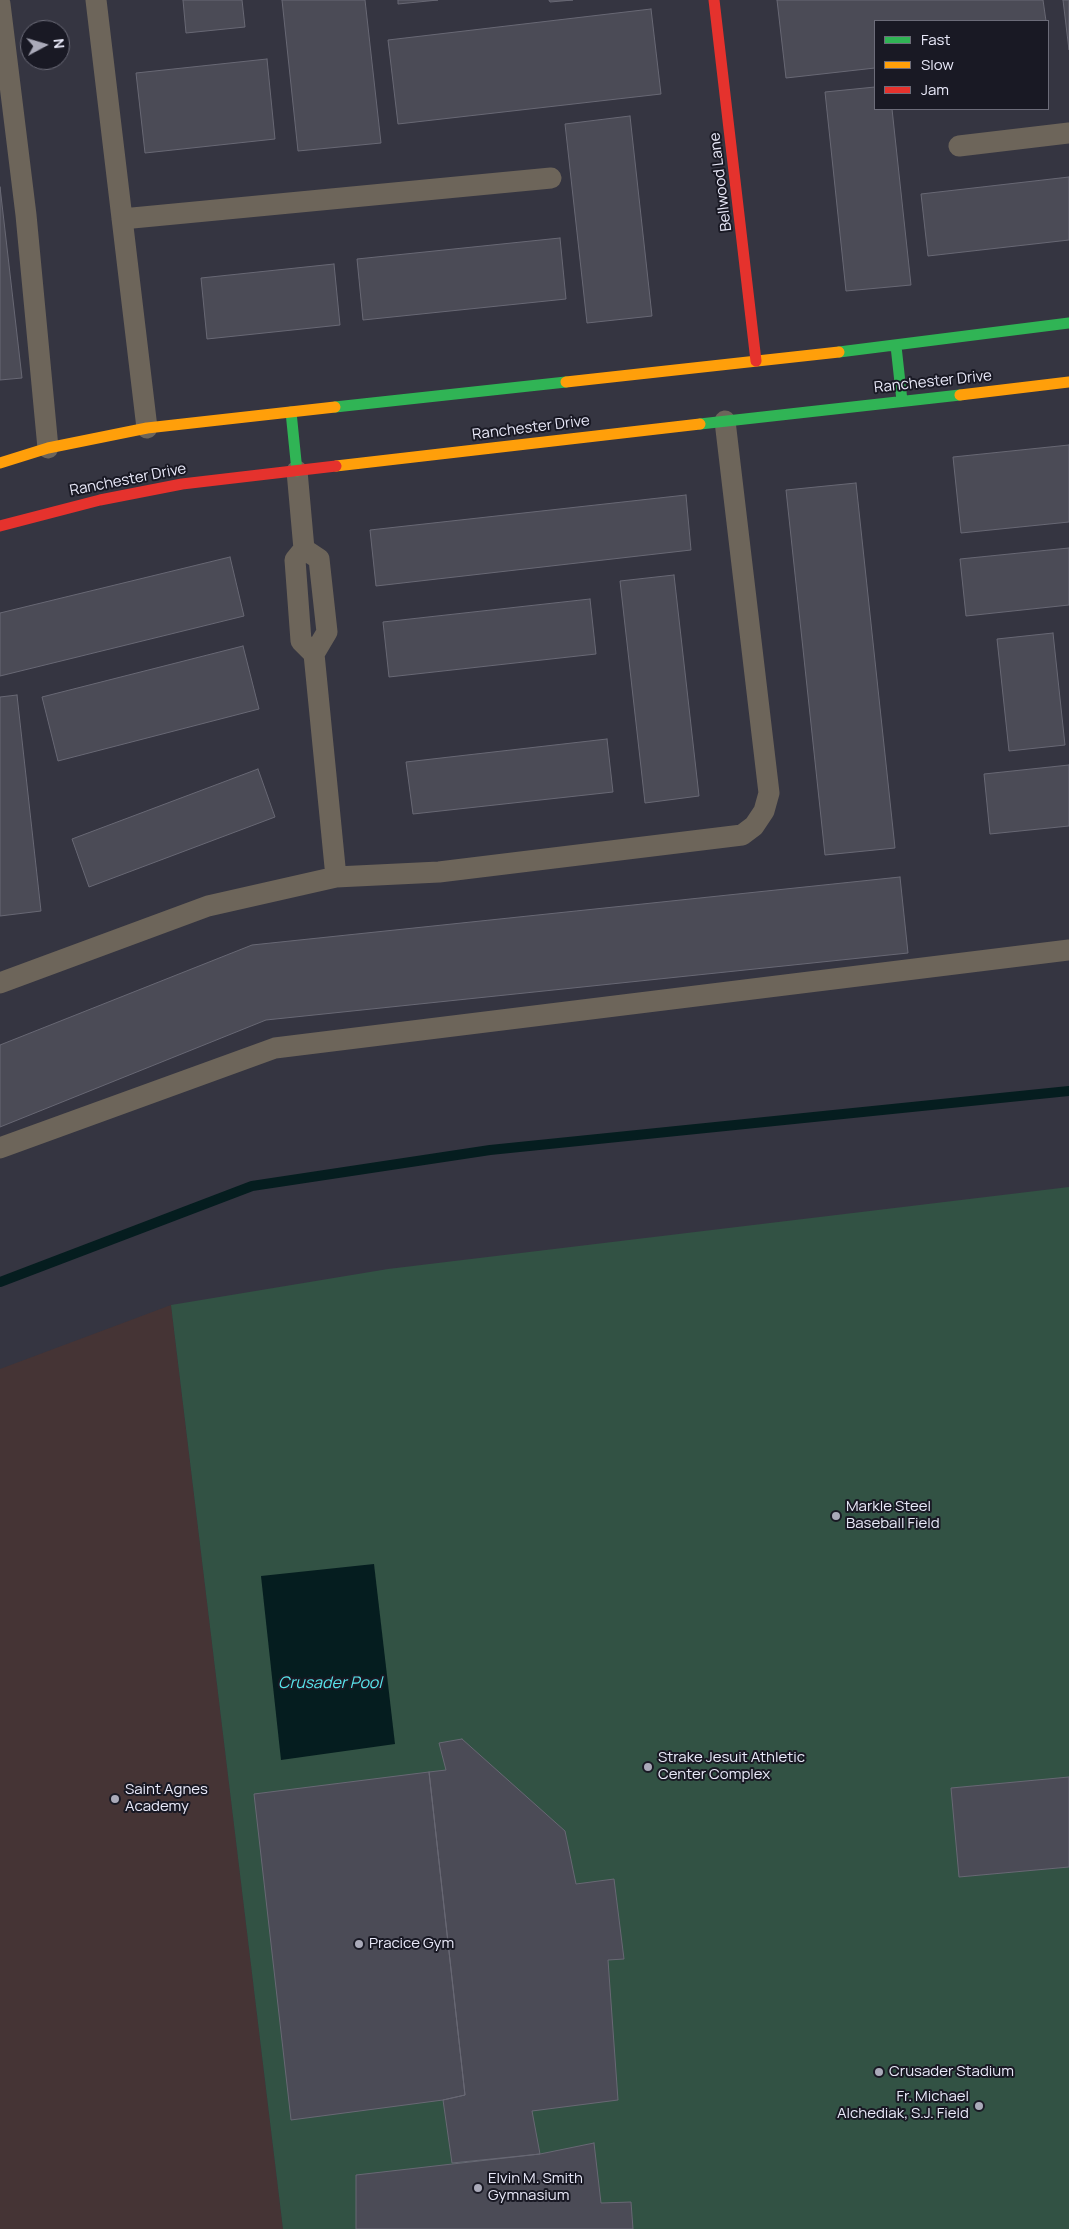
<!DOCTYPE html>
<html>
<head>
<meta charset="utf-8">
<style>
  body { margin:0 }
  #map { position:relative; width:1069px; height:2229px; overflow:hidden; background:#353541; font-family:Manrope,sans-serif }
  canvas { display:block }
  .legend { position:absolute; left:874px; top:20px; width:175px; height:90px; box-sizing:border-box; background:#191924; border:1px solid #6c6c79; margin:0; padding:6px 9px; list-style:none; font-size:15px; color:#e9e9f9 }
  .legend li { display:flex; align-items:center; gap:10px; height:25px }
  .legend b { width:25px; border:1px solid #6c6c79 }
  .north { position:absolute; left:20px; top:20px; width:50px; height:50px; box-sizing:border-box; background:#191924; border:1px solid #6c6c79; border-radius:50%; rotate:84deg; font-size:14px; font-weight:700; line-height:20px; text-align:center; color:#e9e9f9 }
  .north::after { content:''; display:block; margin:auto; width:18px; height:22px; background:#aaaab9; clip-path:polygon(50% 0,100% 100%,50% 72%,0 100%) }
</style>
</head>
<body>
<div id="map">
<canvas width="1069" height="2229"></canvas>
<ul class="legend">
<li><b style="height:6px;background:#30b455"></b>Fast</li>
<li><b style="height:6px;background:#ff9f0a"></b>Slow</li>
<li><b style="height:6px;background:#e5322d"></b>Jam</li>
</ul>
<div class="north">N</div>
</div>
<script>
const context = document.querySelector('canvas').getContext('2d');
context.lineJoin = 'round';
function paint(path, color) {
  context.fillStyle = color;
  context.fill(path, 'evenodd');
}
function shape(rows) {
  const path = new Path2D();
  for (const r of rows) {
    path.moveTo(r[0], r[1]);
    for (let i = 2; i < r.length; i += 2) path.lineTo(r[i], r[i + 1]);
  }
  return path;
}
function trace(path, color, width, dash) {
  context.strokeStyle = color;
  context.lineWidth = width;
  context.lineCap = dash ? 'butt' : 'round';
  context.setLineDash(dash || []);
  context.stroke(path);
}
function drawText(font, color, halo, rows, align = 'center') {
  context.font = font + ' Manrope,sans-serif';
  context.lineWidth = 4;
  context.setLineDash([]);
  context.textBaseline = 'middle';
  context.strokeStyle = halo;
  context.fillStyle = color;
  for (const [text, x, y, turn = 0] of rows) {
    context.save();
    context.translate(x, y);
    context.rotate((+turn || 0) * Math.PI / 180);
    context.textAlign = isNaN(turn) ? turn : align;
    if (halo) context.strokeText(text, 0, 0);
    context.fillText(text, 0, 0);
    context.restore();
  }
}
paint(shape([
  [171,1305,283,2229,0,2229,0,1369]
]), '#453435');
paint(shape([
  [1069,1187,1069,2229,283,2229,171,1305,388,1269]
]), '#325244');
paint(shape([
  [374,1564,395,1744,281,1760,261,1576]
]), '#051d1f');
trace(shape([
  [0,1282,252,1186,490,1150,1069,1091]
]), '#051d1f', 10);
const building = shape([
  [183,0,242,0,245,27,186,33,183,0],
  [282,0,365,0,381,143,298,151,282,0],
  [398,0,438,0,398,4,398,0],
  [549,0,573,0,550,2,549,0],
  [777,0,1043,0,1046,21,875,21,875,68,786,78,777,0],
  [1063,0,1069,0,1069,50,1063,0],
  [651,9,661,94,398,124,388,40,651,9],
  [267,59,275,139,145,153,136,73,267,59],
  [875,87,875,109,892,109,911,285,846,291,825,92,875,87],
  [630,116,652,316,587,323,565,124,630,116],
  [1069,177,1069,240,928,256,921,194,1069,177],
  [0,187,22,378,0,380,0,187],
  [560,238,566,299,363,320,357,259,560,238],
  [334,264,340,325,207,339,201,278,334,264],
  [1069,445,1069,522,961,533,953,457,1069,445],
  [856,483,895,848,825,855,786,490,856,483],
  [686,495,691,550,376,586,370,530,686,495],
  [1069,548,1069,605,966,616,960,559,1069,548],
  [230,557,244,616,0,676,0,613,230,557],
  [674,575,699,796,645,803,620,581,674,575],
  [590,599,596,654,389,677,383,622,590,599],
  [1053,633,1065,745,1009,751,997,639,1053,633],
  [243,646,259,709,58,761,42,697,243,646],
  [17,695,41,911,0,916,0,697,17,695],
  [607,739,613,792,413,814,406,762,607,739],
  [1069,765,1069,826,990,834,984,774,1069,765],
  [258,769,275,817,89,887,72,839,258,769],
  [900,877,908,953,266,1020,0,1127,0,1045,252,945,900,877],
  [462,1739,565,1831,576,1884,614,1879,624,1959,608,1960,618,2100,532,2111,540,2154,452,2163,443,2100,465,2095,429,1772,446,1770,439,1743,462,1739],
  [429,1772,465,2095,443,2100,291,2120,254,1794,429,1772],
  [1069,1777,1069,1867,959,1877,951,1788,1069,1777],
  [594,2143,601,2203,631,2202,633,2229,356,2229,356,2175,540,2154,594,2143]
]);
paint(building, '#4b4b56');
trace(building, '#686874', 1);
trace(shape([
  [96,0,147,428],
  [0,4,26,215,48,448],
  [959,146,1069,133],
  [122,219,551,178],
  [297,471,304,549,295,560,301,641,314,654,336,877,439,872,742,835,754,826,764,811,769,793,725,421],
  [304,549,319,559,327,632,314,654],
  [0,983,208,906,336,877],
  [0,1148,275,1048,1069,950]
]), '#6d655a', 21);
trace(shape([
  [896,346,902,401],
  [839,352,1069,323],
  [335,407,566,382],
  [291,412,297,471],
  [700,424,960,395]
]), '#30b455', 11);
trace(shape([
  [566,382,839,352],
  [960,395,1069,382],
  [0,463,48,448,147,428,335,407],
  [336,466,700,424]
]), '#ff9f0a', 11);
trace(shape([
  [714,0,756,361],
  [0,526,100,500,182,484,336,466]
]), '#e5322d', 11);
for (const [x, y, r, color] of [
  [836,1516,5,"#aaaab9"],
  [648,1767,5,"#aaaab9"],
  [115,1799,5,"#aaaab9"],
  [359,1944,5,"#aaaab9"],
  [879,2072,5,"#aaaab9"],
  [979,2106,5,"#aaaab9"],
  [478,2188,5,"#aaaab9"]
]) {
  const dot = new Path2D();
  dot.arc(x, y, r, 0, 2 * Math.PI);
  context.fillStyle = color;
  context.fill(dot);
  trace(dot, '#191924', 2);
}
drawText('15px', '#e9e9f9', '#191924', [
  ["Bellwood Lane",721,182,-97],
  ["Ranchester Drive",933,382,-6],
  ["Ranchester Drive",531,428,-7],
  ["Ranchester Drive",128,480,-11]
]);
drawText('15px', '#e9e9f9', '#191924', [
  ["Markle Steel",846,1507],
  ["Baseball Field",846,1524],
  ["Strake Jesuit Athletic",658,1758],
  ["Center Complex",658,1775],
  ["Saint Agnes",125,1790],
  ["Academy",125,1807],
  ["Pracice Gym",369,1944],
  ["Crusader Stadium",889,2072],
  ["Fr. Michael",969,2097,"right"],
  ["Alchediak, S.J. Field",969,2114,"right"],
  ["Elvin M. Smith",488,2179],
  ["Gymnasium",488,2196]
], 'left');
drawText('italic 16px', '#58e4eb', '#191924', [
  ["Crusader Pool",330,1684]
]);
</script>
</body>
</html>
